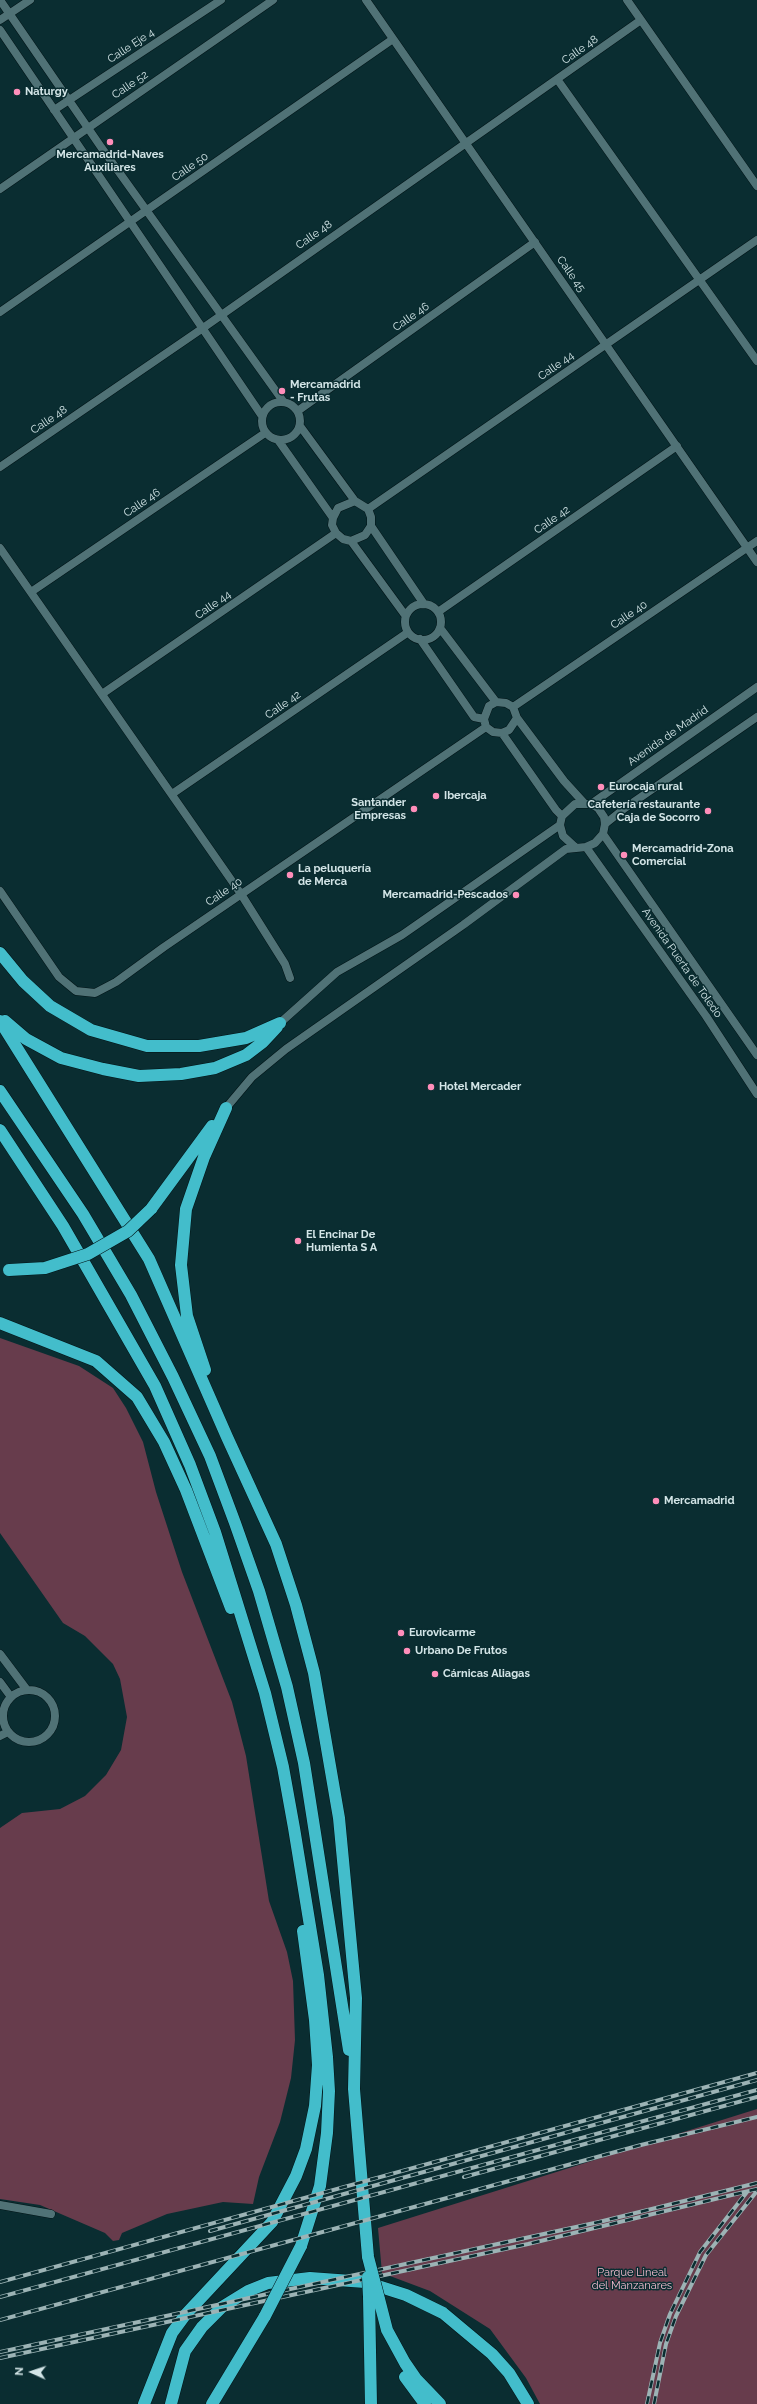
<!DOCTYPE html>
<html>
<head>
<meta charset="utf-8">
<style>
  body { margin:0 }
  #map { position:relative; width:757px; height:2404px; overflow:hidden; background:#0a2d31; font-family:Raleway,sans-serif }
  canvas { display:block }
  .north { position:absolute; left:12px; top:2352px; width:40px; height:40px; -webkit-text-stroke:3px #0a2d31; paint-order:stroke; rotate:273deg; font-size:11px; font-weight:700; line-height:16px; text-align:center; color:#d3e5e7 }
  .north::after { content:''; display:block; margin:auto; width:14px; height:18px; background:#d3e5e7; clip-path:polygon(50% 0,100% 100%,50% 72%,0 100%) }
</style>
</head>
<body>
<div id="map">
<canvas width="757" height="2404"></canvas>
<div class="north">N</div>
</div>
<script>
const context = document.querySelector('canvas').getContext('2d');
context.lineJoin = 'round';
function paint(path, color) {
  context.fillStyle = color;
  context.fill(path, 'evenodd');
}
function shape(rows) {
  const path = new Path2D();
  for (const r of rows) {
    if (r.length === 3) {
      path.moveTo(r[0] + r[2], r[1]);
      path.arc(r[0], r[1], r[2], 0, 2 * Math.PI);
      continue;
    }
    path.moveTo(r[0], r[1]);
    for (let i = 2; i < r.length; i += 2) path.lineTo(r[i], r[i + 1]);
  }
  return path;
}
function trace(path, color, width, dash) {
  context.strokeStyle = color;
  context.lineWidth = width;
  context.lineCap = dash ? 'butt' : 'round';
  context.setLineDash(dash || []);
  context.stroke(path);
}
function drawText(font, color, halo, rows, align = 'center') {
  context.font = font + ' Raleway,sans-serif';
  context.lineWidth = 3;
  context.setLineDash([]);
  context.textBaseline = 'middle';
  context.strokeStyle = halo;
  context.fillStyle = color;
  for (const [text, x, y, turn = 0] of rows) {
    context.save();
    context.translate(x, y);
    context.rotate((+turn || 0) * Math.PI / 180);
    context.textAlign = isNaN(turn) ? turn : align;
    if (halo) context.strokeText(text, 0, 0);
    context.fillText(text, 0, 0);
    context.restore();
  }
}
paint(shape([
  [0,1338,79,1366,113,1388,126,1408,143,1442,156,1492,182,1572,232,1702,246,1756,269,1901,287,1952,293,1981,295,2040,291,2078,280,2122,259,2177,253,2204,223,2202,167,2214,122,2233,119,2240,113,2241,105,2233,40,2205,0,2199,0,1828,22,1813,60,1809,85,1796,106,1775,121,1750,127,1717,120,1679,113,1664,85,1636,63,1623,0,1533],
  [757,2109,757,2404,540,2404,526,2378,490,2329,430,2291,382,2273,378,2228]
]), '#673c4c');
const minor = shape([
  [0,0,101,147,283,401],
  [366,0,757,562],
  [627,0,757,186],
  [0,20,30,0],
  [0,30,262,416],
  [557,79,757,361],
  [54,110,221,0],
  [0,189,273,0],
  [0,312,393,39],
  [281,421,19],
  [299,410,535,242],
  [300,426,355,501,368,509,371,517,371,526,424,604],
  [278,440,333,518],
  [0,467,203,328,641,20],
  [355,501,338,508,333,518,332,525,336,533,343,539,351,541,365,535,371,526],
  [368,509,757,240],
  [351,541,405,615],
  [0,548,241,894,285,964,290,978],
  [31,592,265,433],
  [423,622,18],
  [438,612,677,446],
  [440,628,496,702],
  [420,639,474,717,484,719],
  [102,694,336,533],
  [513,707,757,541],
  [517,718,509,730,502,733,493,732,486,727,484,719,489,706,496,702,506,703,513,707,517,718,564,781,584,803],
  [502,733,556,810,562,816],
  [172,794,407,633],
  [591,804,757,687],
  [605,824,625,808,757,717],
  [603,834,757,1055],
  [586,847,706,1016,757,1094],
  [0,891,59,977,76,991,95,993,116,982,164,947,486,727],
  [280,1023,337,972,402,935,560,825],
  [226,1108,252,1077,286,1049,463,925,566,849,586,847,595,843,603,834,605,824,604,817,598,808,591,804,575,804,562,816,560,825,563,836,575,847],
  [0,1654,27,1690],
  [0,1682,11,1697],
  [29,1716,26],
  [0,1736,8,1732],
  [0,2205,51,2214]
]);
const motorway = shape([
  [0,953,23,981,50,1006,91,1030,147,1046,199,1046,246,1038,280,1023],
  [0,1021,149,1259,227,1437,276,1544,296,1605,314,1673,339,1818,356,1998,354,2089,368,2257],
  [5,1021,26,1039,61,1058,103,1069,139,1076,181,1074,215,1068,246,1055,263,1042,277,1027],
  [0,1091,83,1214,131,1295,173,1377,210,1456,235,1523,259,1591,287,1687,304,1763,349,2050],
  [0,1130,63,1226,155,1386,190,1465,215,1532,265,1693,283,1767,294,1828,318,1975,327,2057,329,2091,327,2133,320,2186,301,2246],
  [151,1209,212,1126],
  [0,1323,96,1361,137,1397,164,1442,186,1490,231,1608],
  [205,1370,187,1316,181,1265,186,1209,204,1157,226,1108],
  [369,2297,371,2404],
  [379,2299,387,2330,405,2363,416,2379,440,2404],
  [405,2377,425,2404],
  [144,2404,172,2333,186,2314,272,2222,296,2176,306,2149,315,2106,318,2065,315,2020,303,1931],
  [171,2404,185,2351,202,2327,222,2307,248,2291,268,2283,310,2278,365,2282,406,2295,443,2313,492,2354,509,2373,528,2404],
  [212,2404,265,2316]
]);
trace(minor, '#001417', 9);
trace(motorway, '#001417', 13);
trace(minor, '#507276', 8);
trace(motorway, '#43bdcb', 12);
const rail = shape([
  [464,2177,757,2097],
  [210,2231,757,2080],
  [0,2282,757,2073],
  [0,2297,757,2090],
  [0,2320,641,2145,757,2117],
  [0,2352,599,2222,757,2183],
  [0,2358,528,2244,757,2189],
  [647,2404,660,2343,670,2314,700,2252,747,2192],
  [654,2404,666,2344,676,2316,706,2255,757,2191]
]);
trace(rail, '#9cb3b5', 4);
trace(rail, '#0a2d31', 2.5, [8]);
const motorwayBridge = shape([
  [9,1270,45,1268,88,1254,128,1231,151,1209],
  [368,2257,379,2299],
  [368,2277,369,2297],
  [265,2316,301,2246]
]);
trace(motorwayBridge, '#001417', 13, []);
trace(motorwayBridge, '#43bdcb', 12);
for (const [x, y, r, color] of [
  [17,92,4,"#ff8eba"],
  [110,142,4,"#ff8eba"],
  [282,391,4,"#ff8eba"],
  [601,787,4,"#ff8eba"],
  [436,796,4,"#ff8eba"],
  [414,809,4,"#ff8eba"],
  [708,811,4,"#ff8eba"],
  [624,855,4,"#ff8eba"],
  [290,875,4,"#ff8eba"],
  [516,895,4,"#ff8eba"],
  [431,1087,4,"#ff8eba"],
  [298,1241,4,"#ff8eba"],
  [656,1501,4,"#ff8eba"],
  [401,1633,4,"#ff8eba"],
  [407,1651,4,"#ff8eba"],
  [435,1674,4,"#ff8eba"]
]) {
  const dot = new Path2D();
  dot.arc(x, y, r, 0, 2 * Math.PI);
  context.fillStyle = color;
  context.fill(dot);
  trace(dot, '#0a2d31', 1.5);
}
drawText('11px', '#d3e5e7', '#0a2d31', [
  ["Calle Eje 4",131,46,-33],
  ["Calle 48",580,50,-35],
  ["Calle 52",130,85,-34],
  ["Calle 50",190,167,-35],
  ["Calle 48",314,235,-35],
  ["Calle 45",571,274,55],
  ["Calle 46",411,317,-35],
  ["Calle 44",556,366,-35],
  ["Calle 48",49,420,-34],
  ["Calle 46",142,503,-34],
  ["Calle 42",552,520,-35],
  ["Calle 44",213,605,-35],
  ["Calle 40",629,615,-34],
  ["Calle 42",283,705,-35],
  ["Avenida de Madrid",668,736,-35],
  ["Calle 40",224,892,-34],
  ["Avenida Puerta de Toledo",682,963,55]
]);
drawText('bold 11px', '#d3e5e7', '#0a2d31', [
  ["Naturgy",25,92],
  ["Mercamadrid-Naves",110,155,"center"],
  ["Auxiliares",110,168,"center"],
  ["Mercamadrid",290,385],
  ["- Frutas",290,398],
  ["Eurocaja rural",609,787],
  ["Ibercaja",444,796],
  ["Santander",406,803,"right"],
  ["Empresas",406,816,"right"],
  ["Cafetería restaurante",700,805,"right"],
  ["Caja de Socorro",700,818,"right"],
  ["Mercamadrid-Zona",632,849],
  ["Comercial",632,862],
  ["La peluquería",298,869],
  ["de Merca",298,882],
  ["Mercamadrid-Pescados",508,895,"right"],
  ["Hotel Mercader",439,1087],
  ["El Encinar De",306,1235],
  ["Humienta S A",306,1248],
  ["Mercamadrid",664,1501],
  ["Eurovicarme",409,1633],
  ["Urbano De Frutos",415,1651],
  ["Cárnicas Aliagas",443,1674]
], 'left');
drawText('11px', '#f7bdd1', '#0a2d31', [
  ["Parque Lineal",632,2273],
  ["del Manzanares",632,2286]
]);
</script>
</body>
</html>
